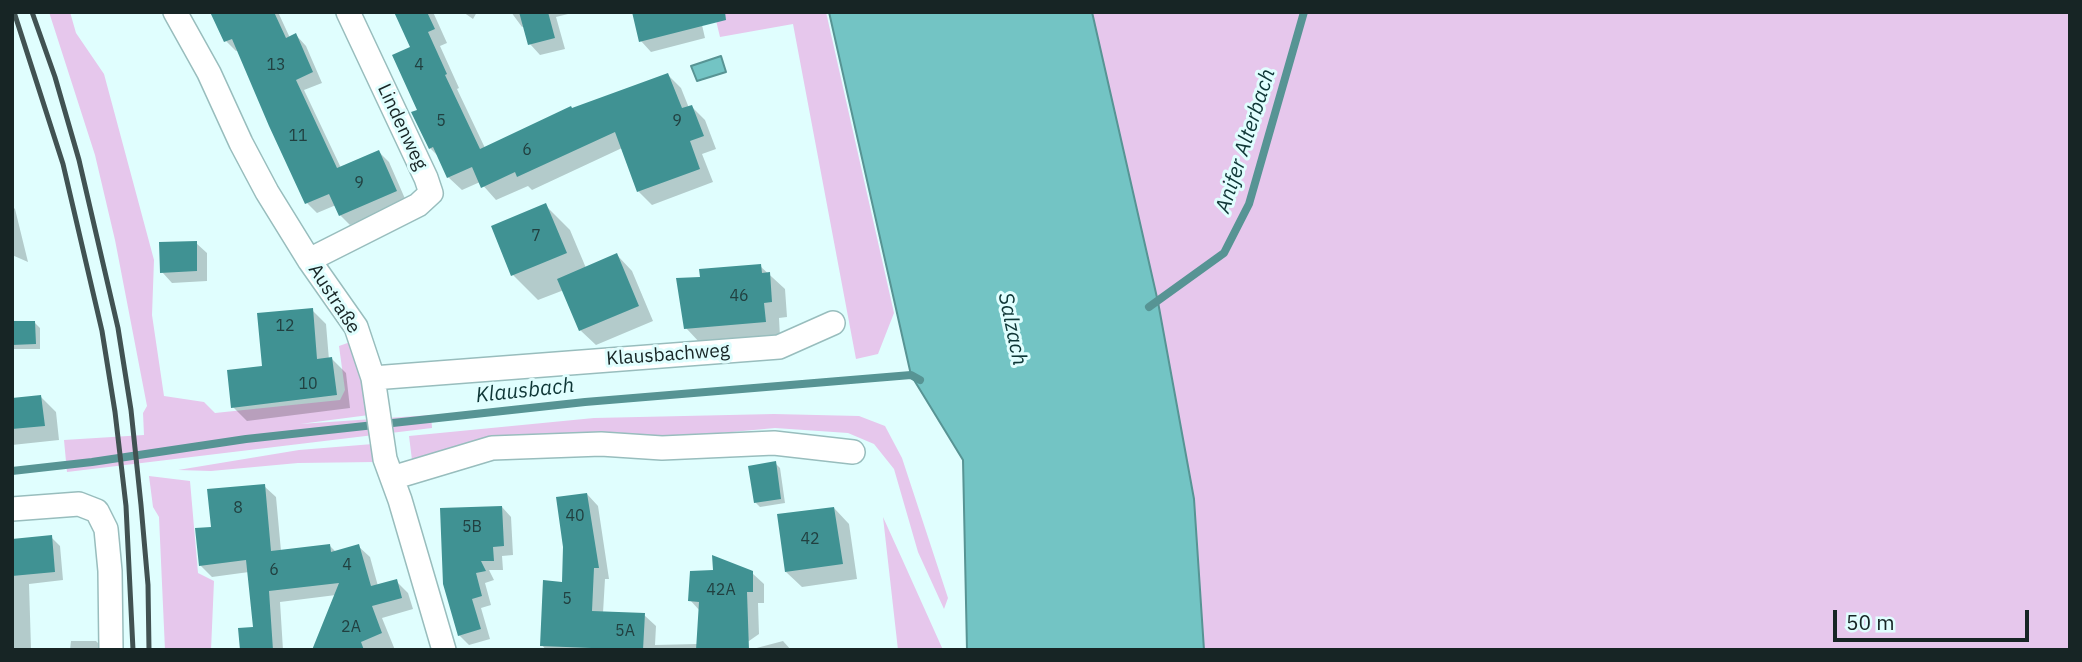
<!DOCTYPE html>
<html>
<head>
<meta charset="utf-8">
<style>
  body { margin:0 }
  #map { position:relative; width:2082px; height:662px; overflow:hidden; background:#e0fefe; font-family:"IBM Plex Sans",sans-serif }
  canvas { display:block }
  .frame { position:absolute; inset:0; border:14px solid #172525; pointer-events:none }
  .scale { position:absolute; left:1833px; top:610px; width:196px; height:32px; box-sizing:border-box; border:4px solid #172525; border-top:0; padding-left:9px; font-size:21px; line-height:24px; white-space:nowrap; color:#172525; -webkit-text-stroke:5px #e0fefe; paint-order:stroke }
</style>
</head>
<body>
<div id="map">
<canvas width="2082" height="662"></canvas>
<div class="frame"></div>
<div class="scale">50 m</div>
</div>
<script>
const context = document.querySelector('canvas').getContext('2d');
context.lineJoin = 'round';
function paint(path, color) {
  context.fillStyle = color;
  context.fill(path, 'evenodd');
}
function shape(rows) {
  const path = new Path2D();
  for (const r of rows) {
    path.moveTo(r[0], r[1]);
    for (let i = 2; i < r.length; i += 2) path.lineTo(r[i], r[i + 1]);
  }
  return path;
}
function trace(path, color, width, dash) {
  context.strokeStyle = color;
  context.lineWidth = width;
  context.lineCap = dash ? 'butt' : 'round';
  context.setLineDash(dash || []);
  context.stroke(path);
}
function drawText(font, color, halo, rows, align = 'center') {
  context.font = font + ' "IBM Plex Sans",sans-serif';
  context.lineWidth = 6;
  context.setLineDash([]);
  context.textBaseline = 'middle';
  context.strokeStyle = halo;
  context.fillStyle = color;
  for (const [text, x, y, turn = 0] of rows) {
    context.save();
    context.translate(x, y);
    context.rotate((+turn || 0) * Math.PI / 180);
    context.textAlign = isNaN(turn) ? turn : align;
    if (halo) context.strokeText(text, 0, 0);
    context.fillText(text, 0, 0);
    context.restore();
  }
}
paint(shape([
  [49,12,70,12,76,33,104,74,154,260,152,315,164,396,204,402,215,413,340,400,345,390,339,346,356,340,369,415,300,424,431,415,432,428,67,472,64,440,144,435,143,413,147,406,115,240,95,155],
  [714,12,826,12,894,313,878,354,856,359,793,24,720,37],
  [1092,12,2070,12,2070,650,1204,650,1194,499,1157,302],
  [774,414,859,416,885,426,902,458,948,598,944,609,918,552,894,469,874,444,848,433,775,428,678,437,630,435,412,460,409,436,594,418],
  [373,444,375,462,298,463,211,471,178,470,299,450],
  [149,476,190,481,198,573,214,581,211,650,165,650,159,517,153,507],
  [883,517,903,561,943,650,898,650]
]), '#e6c7ec');
const water = shape([
  [829,12,1092,12,1158,302,1194,499,1204,650,967,650,963,460,911,375,829,12],
  [721,56,726,72,697,81,691,66,721,56]
]);
paint(water, '#73c4c4');
trace(water, '#579494', 2);
paint(shape([
  [212,12,278,12,290,38,296,35,306,46,322,83,304,90,341,168,379,152,389,162,406,201,350,225,340,215,336,205,317,213,307,203,239,50,236,51,226,41],
  [396,12,433,12,447,43,440,46,459,88,457,89,485,148,572,110,668,75,681,88,689,108,692,107,705,120,716,149,702,154,713,182,652,205,638,191,622,148,532,190,528,186,496,200,480,182,462,190,448,177,440,158,430,148,419,110,412,48],
  [463,12,477,12,473,19],
  [511,12,576,12,556,17,565,49,540,55,530,44,525,26,522,27],
  [699,12,705,38,651,52,641,41],
  [545,205,570,230,586,268,617,255,632,271,653,321,596,345,580,330,564,290,538,300,513,275],
  [12,206,15,209,28,262,12,255],
  [196,243,207,253,207,281,172,283,162,272],
  [760,266,785,289,787,317,779,318,780,337,701,344,686,328,702,278],
  [312,310,326,324,329,360,332,359,346,373,350,408,247,421,233,407],
  [12,323,35,323,40,328,40,349,12,349],
  [41,397,56,412,59,440,12,445,12,400],
  [775,463,780,468,785,503,760,507,755,502],
  [264,486,276,497,281,551,330,546,336,552,358,546,370,557,378,586,396,581,408,593,413,609,382,618,395,650,321,650,336,595,280,602,283,650,242,650,255,628,249,572,212,577,200,565,213,528],
  [587,494,598,506,609,579,605,579,603,613,644,615,656,626,655,645,698,644,700,611,690,600,752,573,764,584,764,603,758,603,759,634,736,650,546,650,542,645,563,583],
  [502,507,511,517,513,555,502,556,503,570,489,570,494,580,485,583,491,605,481,608,490,639,469,645,459,635,445,583],
  [834,508,849,524,857,579,802,587,786,572],
  [51,537,60,546,63,580,29,584,31,648,56,650,12,650,12,540],
  [71,641,96,641,105,650,70,650],
  [783,641,791,650,749,650]
]), '#0003');
trace(shape([
  [1149,307,1224,253,1249,204,1304,12],
  [12,471,92,462,246,439,585,402,911,375,920,380]
]), '#579494', 8);
paint(shape([
  [210,12,274,12,286,38,296,33,313,72,296,80,337,168,379,150,397,191,339,216,329,194,305,204,269,126,232,39,224,42],
  [394,12,427,12,435,29,428,32,447,74,445,75,480,149,571,106,572,108,668,73,682,108,692,105,704,136,690,141,700,169,637,192,615,132,517,177,515,172,481,188,472,167,447,178,433,147,429,149,411,112,417,110,392,55,410,47],
  [519,12,548,12,555,38,528,45],
  [632,12,725,12,726,20,639,42],
  [546,203,567,253,511,276,491,226],
  [197,241,197,271,160,273,159,242],
  [617,253,639,306,579,331,557,279],
  [761,264,762,273,770,272,772,302,764,303,766,322,684,329,676,278,700,277,699,269],
  [313,308,317,359,332,357,337,395,231,408,227,370,262,366,257,313],
  [12,321,35,321,36,344,12,345],
  [41,395,45,426,12,429,12,398],
  [776,461,781,499,754,503,748,466],
  [265,484,271,551,330,544,331,552,359,544,371,586,397,579,402,598,372,606,382,633,361,642,364,650,312,650,339,583,269,591,273,650,240,650,238,628,253,627,246,560,199,566,195,528,211,527,207,489],
  [587,493,599,568,594,568,592,611,645,613,643,650,540,646,543,580,562,582,563,547,556,497],
  [502,506,504,546,493,547,494,561,481,561,486,571,476,573,482,596,472,599,481,629,458,636,443,584,440,508],
  [834,507,843,564,785,572,777,514],
  [52,535,55,572,12,576,12,539],
  [712,555,753,571,753,592,747,592,749,650,696,650,699,602,688,601,690,571,713,570]
]), '#409293');
const street = shape([
  [175,12,209,73,241,143,267,192,309,260,356,327,373,378,385,459,400,500,444,650],
  [309,260,418,205,431,193,426,178,348,12],
  [373,378,779,347,833,323],
  [392,478,492,448,601,444,662,448,774,443,853,452],
  [12,509,79,504,97,511,106,529,110,571,111,650]
]);
trace(street, '#98bdbd', 26);
trace(street, '#fff', 23);
trace(shape([
  [14,12,63,164,102,331,115,412,126,506,133,650],
  [32,12,55,77,79,160,118,328,131,410,141,505,148,585,149,650]
]), '#415252', 5);
drawText('16px', '#214040', null, [
  ["13",276,65],
  ["4",419,65],
  ["5",441,121],
  ["9",677,121],
  ["11",298,136],
  ["6",527,150],
  ["9",359,183],
  ["7",536,236],
  ["46",739,296],
  ["12",285,326],
  ["10",308,384],
  ["8",238,508],
  ["40",575,516],
  ["5B",472,527],
  ["42",810,539],
  ["4",347,565],
  ["6",274,570],
  ["42A",721,590],
  ["5",567,599],
  ["2A",351,627],
  ["5A",625,631]
]);
drawText('19px', '#172525', '#e0fefe', [
  ["Lindenweg",402,127,65],
  ["Austraße",334,299,57],
  ["Klausbachweg",668,355,-4]
]);
drawText('italic 21px', '#0e3636', '#e0fefe', [
  ["Anifer Alterbach",1246,141,-72],
  ["Salzach",1012,329,78],
  ["Klausbach",525,391,-6]
]);
</script>
</body>
</html>
